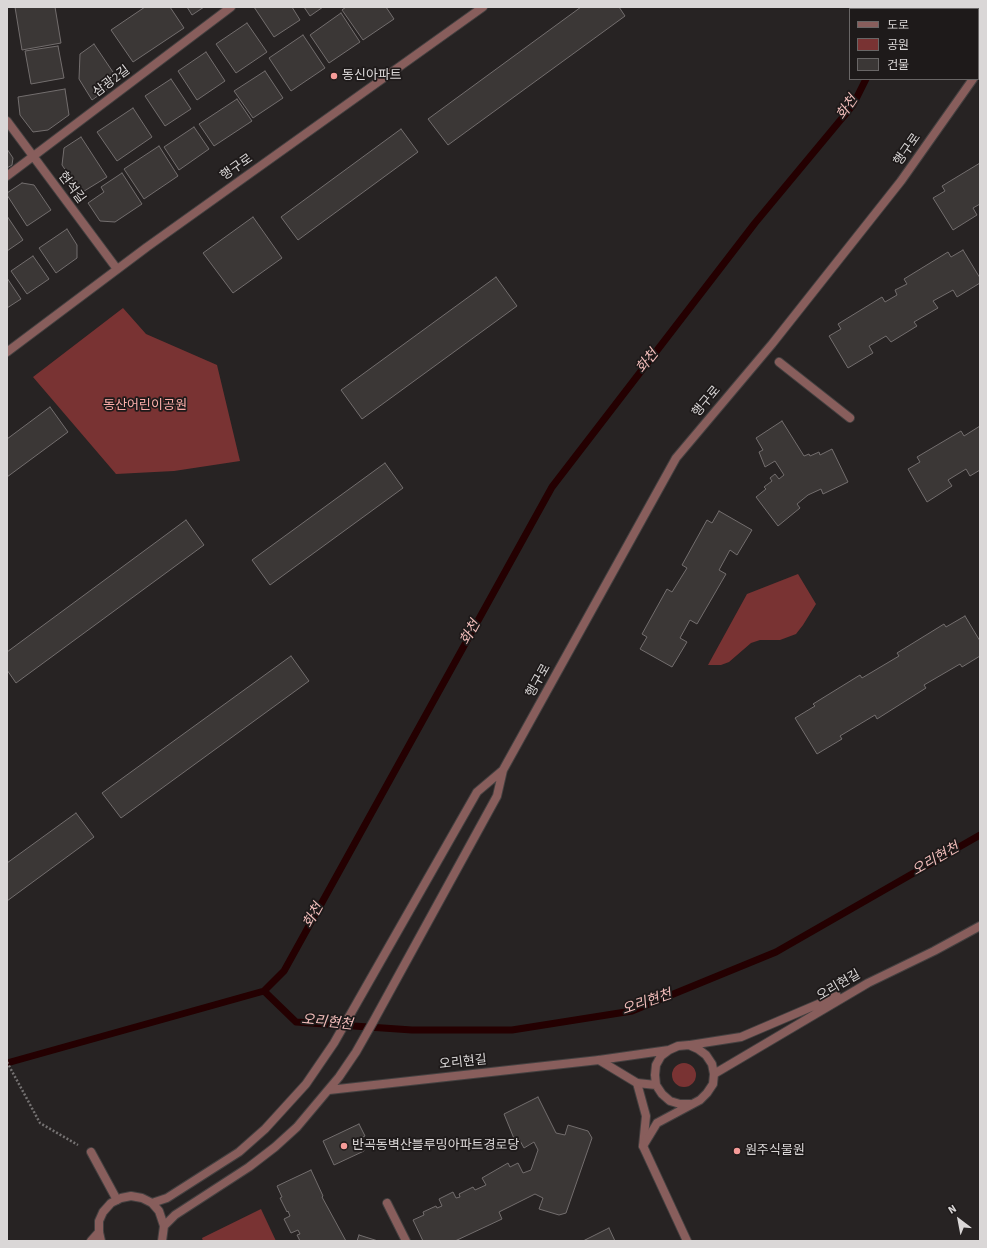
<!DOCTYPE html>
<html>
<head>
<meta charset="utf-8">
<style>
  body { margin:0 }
  #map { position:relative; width:987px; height:1248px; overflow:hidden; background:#272323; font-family:"Source Sans 3","Noto Sans KR",sans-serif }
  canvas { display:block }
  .frame { position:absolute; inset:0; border:8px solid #dad7d7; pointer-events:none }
  .legend { position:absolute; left:849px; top:8px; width:130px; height:72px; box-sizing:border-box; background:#1e1a1a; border:1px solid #696666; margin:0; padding:5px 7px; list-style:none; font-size:12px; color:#dad7d7 }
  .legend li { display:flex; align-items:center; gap:8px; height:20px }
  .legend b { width:20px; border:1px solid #696666 }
  .north { position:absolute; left:939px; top:1200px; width:40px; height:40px; -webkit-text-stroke:3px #1e1a1a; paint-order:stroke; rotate:328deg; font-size:11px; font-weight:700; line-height:16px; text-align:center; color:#dad7d7 }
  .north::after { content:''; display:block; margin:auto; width:14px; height:18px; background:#dad7d7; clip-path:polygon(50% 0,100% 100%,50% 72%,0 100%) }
</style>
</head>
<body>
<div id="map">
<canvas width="987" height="1248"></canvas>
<div class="frame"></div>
<ul class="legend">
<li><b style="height:5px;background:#885e5c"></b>도로</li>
<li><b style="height:11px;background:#793333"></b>공원</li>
<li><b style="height:11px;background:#3b3736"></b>건물</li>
</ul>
<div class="north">N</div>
</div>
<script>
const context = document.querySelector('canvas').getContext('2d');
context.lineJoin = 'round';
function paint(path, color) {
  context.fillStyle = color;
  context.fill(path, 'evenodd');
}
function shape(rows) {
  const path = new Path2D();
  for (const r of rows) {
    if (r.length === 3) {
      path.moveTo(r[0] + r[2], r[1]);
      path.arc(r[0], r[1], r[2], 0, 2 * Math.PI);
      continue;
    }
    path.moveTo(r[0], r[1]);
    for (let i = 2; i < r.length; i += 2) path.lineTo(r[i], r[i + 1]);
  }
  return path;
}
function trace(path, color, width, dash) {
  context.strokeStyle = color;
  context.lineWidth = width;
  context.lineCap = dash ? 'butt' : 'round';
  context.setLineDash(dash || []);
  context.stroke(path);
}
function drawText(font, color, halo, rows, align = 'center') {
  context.font = font + ' "Source Sans 3","Noto Sans KR",sans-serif';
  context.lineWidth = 3.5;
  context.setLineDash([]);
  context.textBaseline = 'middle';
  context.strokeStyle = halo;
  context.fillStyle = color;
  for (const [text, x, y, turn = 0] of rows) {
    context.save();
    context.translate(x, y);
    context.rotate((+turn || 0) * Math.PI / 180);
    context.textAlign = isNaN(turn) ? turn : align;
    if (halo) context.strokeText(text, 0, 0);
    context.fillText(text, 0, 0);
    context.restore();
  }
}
paint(shape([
  [123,308,146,334,217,365,240,461,174,471,116,474,33,377],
  [798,574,816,604,803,625,796,634,780,640,760,640,751,643,729,662,721,665,708,665,747,594],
  [684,1075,12],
  [261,1209,276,1241,203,1241,202,1238]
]), '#793333');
trace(shape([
  [900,9,901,7],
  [264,991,296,1022,412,1030,512,1030,632,1011,776,952,980,835],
  [7,1063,264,991,284,971,552,487,755,223,853,105,866,79]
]), '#240001', 7);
const building = shape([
  [15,7,55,7,61,43,22,50,15,7],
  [145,7,170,7,184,28,133,62,111,30,145,7],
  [187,7,204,7,192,15,187,7],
  [254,7,292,7,300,20,274,37,254,7],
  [304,7,323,7,310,16,304,7],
  [346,7,386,7,394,19,363,40,342,10,346,7],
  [581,7,619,7,625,16,448,145,428,119,581,7],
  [341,13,360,42,329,63,310,35,341,13],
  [247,23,267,52,236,73,216,44,247,23],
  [303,35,325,68,291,91,269,58,303,35],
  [94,44,119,81,92,100,79,79,80,54,94,44],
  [58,46,64,78,31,84,25,51,58,46],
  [206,52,225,81,197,100,178,71,206,52],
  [265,71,283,98,253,118,234,91,265,71],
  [171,79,191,109,165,126,145,96,171,79],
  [65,89,69,115,48,130,33,132,20,115,18,97,65,89],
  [237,99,252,121,214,146,199,124,237,99],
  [133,108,152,137,117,161,97,132,133,108],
  [194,127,209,149,179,170,164,147,194,127],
  [401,129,418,152,298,240,281,217,401,129],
  [81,137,107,177,81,193,62,165,64,148,81,137],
  [159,146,178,176,144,199,124,169,159,146],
  [7,149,13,158,12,165,7,168,7,149],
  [980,163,980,204,973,208,977,215,953,230,933,198,945,191,942,186,980,163],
  [122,173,142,204,115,222,100,221,88,203,104,192,101,187,122,173],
  [22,183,34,185,51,210,27,226,7,195,7,193,22,183],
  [7,216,23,240,7,251,7,216],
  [253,217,282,258,233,293,203,253,253,217],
  [67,229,77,245,77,258,56,273,39,248,67,229],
  [963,250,980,278,980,283,957,297,953,290,933,301,938,308,914,322,917,326,891,342,886,336,869,346,873,353,848,368,829,336,841,329,838,324,882,297,885,302,897,295,895,290,907,284,904,279,948,252,951,257,963,250],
  [33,256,49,279,27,294,11,271,33,256],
  [496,277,517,306,362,419,341,390,496,277],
  [7,278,21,299,7,308,7,278],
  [50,407,68,432,7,477,7,439,50,407],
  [782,421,804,456,809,454,810,456,819,452,820,455,832,449,848,482,823,494,821,489,808,495,797,504,800,508,778,526,756,497,766,489,764,487,772,481,770,478,775,474,779,479,784,475,775,461,765,467,759,452,763,450,756,438,782,421],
  [980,426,980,470,970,476,966,469,948,480,952,486,927,502,908,469,920,462,917,457,961,431,964,436,980,426],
  [385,463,403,488,270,585,252,560,385,463],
  [719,511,752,530,737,555,730,550,719,570,726,574,697,624,690,620,680,638,687,642,672,667,640,649,647,637,642,634,667,589,672,592,687,568,682,565,707,520,712,523,719,511],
  [186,520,204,545,16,683,7,670,7,652,186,520],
  [965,616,980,641,980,656,962,667,960,664,924,685,926,688,877,719,875,715,840,736,842,739,817,754,795,718,815,706,813,704,860,675,862,678,899,656,897,653,944,624,946,627,965,616],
  [291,656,309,681,121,818,102,793,291,656],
  [76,813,94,837,7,901,7,863,76,813],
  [538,1097,556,1133,565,1135,568,1125,588,1131,592,1138,566,1213,559,1215,539,1209,543,1198,535,1194,499,1212,502,1219,455,1241,423,1241,413,1220,424,1215,423,1212,436,1206,437,1208,442,1206,439,1199,453,1192,456,1198,460,1197,459,1194,473,1187,475,1190,486,1185,482,1178,508,1163,510,1167,518,1163,523,1173,531,1170,538,1150,534,1142,524,1148,519,1139,515,1141,504,1114,538,1097],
  [359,1124,365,1136,359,1139,364,1151,334,1165,323,1141,359,1124],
  [311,1170,323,1196,322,1197,346,1241,300,1241,297,1235,300,1234,298,1230,291,1233,284,1219,290,1216,288,1211,287,1212,280,1198,282,1197,277,1186,311,1170],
  [609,1228,615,1241,583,1241,609,1228],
  [359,1235,378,1241,357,1241,359,1235]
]);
paint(building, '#3b3736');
trace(building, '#736e6e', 1);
const service = shape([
  [779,362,850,418],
  [387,1203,406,1241]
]);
const minor = shape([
  [7,121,117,269],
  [7,176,231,7],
  [599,1060,637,1083,646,1116,643,1146,687,1241],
  [91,1152,117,1200]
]);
const tertiary = shape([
  [978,71,980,68],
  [7,352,147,247,483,7],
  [690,1045,741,1037,837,996],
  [714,1074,868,983,934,951,980,926],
  [637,1083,656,1085],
  [329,1090,599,1060,669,1050],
  [643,1146,657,1123,700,1100,707,1093,713,1084,714,1074,712,1064,706,1055,698,1049,689,1045,678,1046,669,1050,661,1056,656,1065,655,1075,656,1085,662,1094,670,1101,680,1104,690,1104],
  [152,1203,167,1198,239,1152,265,1129,306,1084,334,1043,477,792,503,770],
  [164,1226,175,1215,249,1167,275,1147,297,1127,339,1077,356,1052,373,1022,497,796,503,770,676,458,772,344,901,181,973,79],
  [91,1241,99,1232],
  [101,1241,99,1232,99,1221,103,1212,111,1203,121,1198,131,1196,142,1198,152,1203,159,1211,164,1226,162,1241]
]);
trace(service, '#444040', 10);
trace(minor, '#444040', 10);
trace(tertiary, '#444040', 10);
trace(shape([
  [7,1062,40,1123,78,1145]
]), '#757272', 2.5, [2, 2]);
trace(service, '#885e5c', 8);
trace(minor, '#885e5c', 8);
trace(tertiary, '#885e5c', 8);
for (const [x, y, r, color] of [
  [334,76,4,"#f59b98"],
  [344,1146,4,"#f59b98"],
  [737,1151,4,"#f59b98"]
]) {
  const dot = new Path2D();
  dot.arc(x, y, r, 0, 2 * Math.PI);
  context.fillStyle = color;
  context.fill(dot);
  trace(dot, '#1e1a1a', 1.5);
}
drawText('13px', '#dad7d7', '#1e1a1a', [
  ["동신아파트",342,76],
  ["반곡동벽산블루밍아파트경로당",352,1146],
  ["원주식물원",745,1151]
], 'left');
drawText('13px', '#dad7d7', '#1e1a1a', [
  ["삼광2길",112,82,-37],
  ["행구로",908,150,-55],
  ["행구로",237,168,-35],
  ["현석길",71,188,53],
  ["행구로",707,402,-50],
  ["행구로",539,681,-61],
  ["오리현길",839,986,-30],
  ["오리현길",463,1063,-6]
]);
drawText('13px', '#fcaeaa', '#1e1a1a', [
  ["동산어린이공원",145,406]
]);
drawText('italic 14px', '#f3bebb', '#1e1a1a', [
  ["화천",848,108,-56],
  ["화천",648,362,-52],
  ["화천",471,633,-61],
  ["오리현천",936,860,-30],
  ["화천",314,916,-61],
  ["오리현천",647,1003,-19],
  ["오리현천",327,1023,6]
]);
</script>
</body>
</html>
